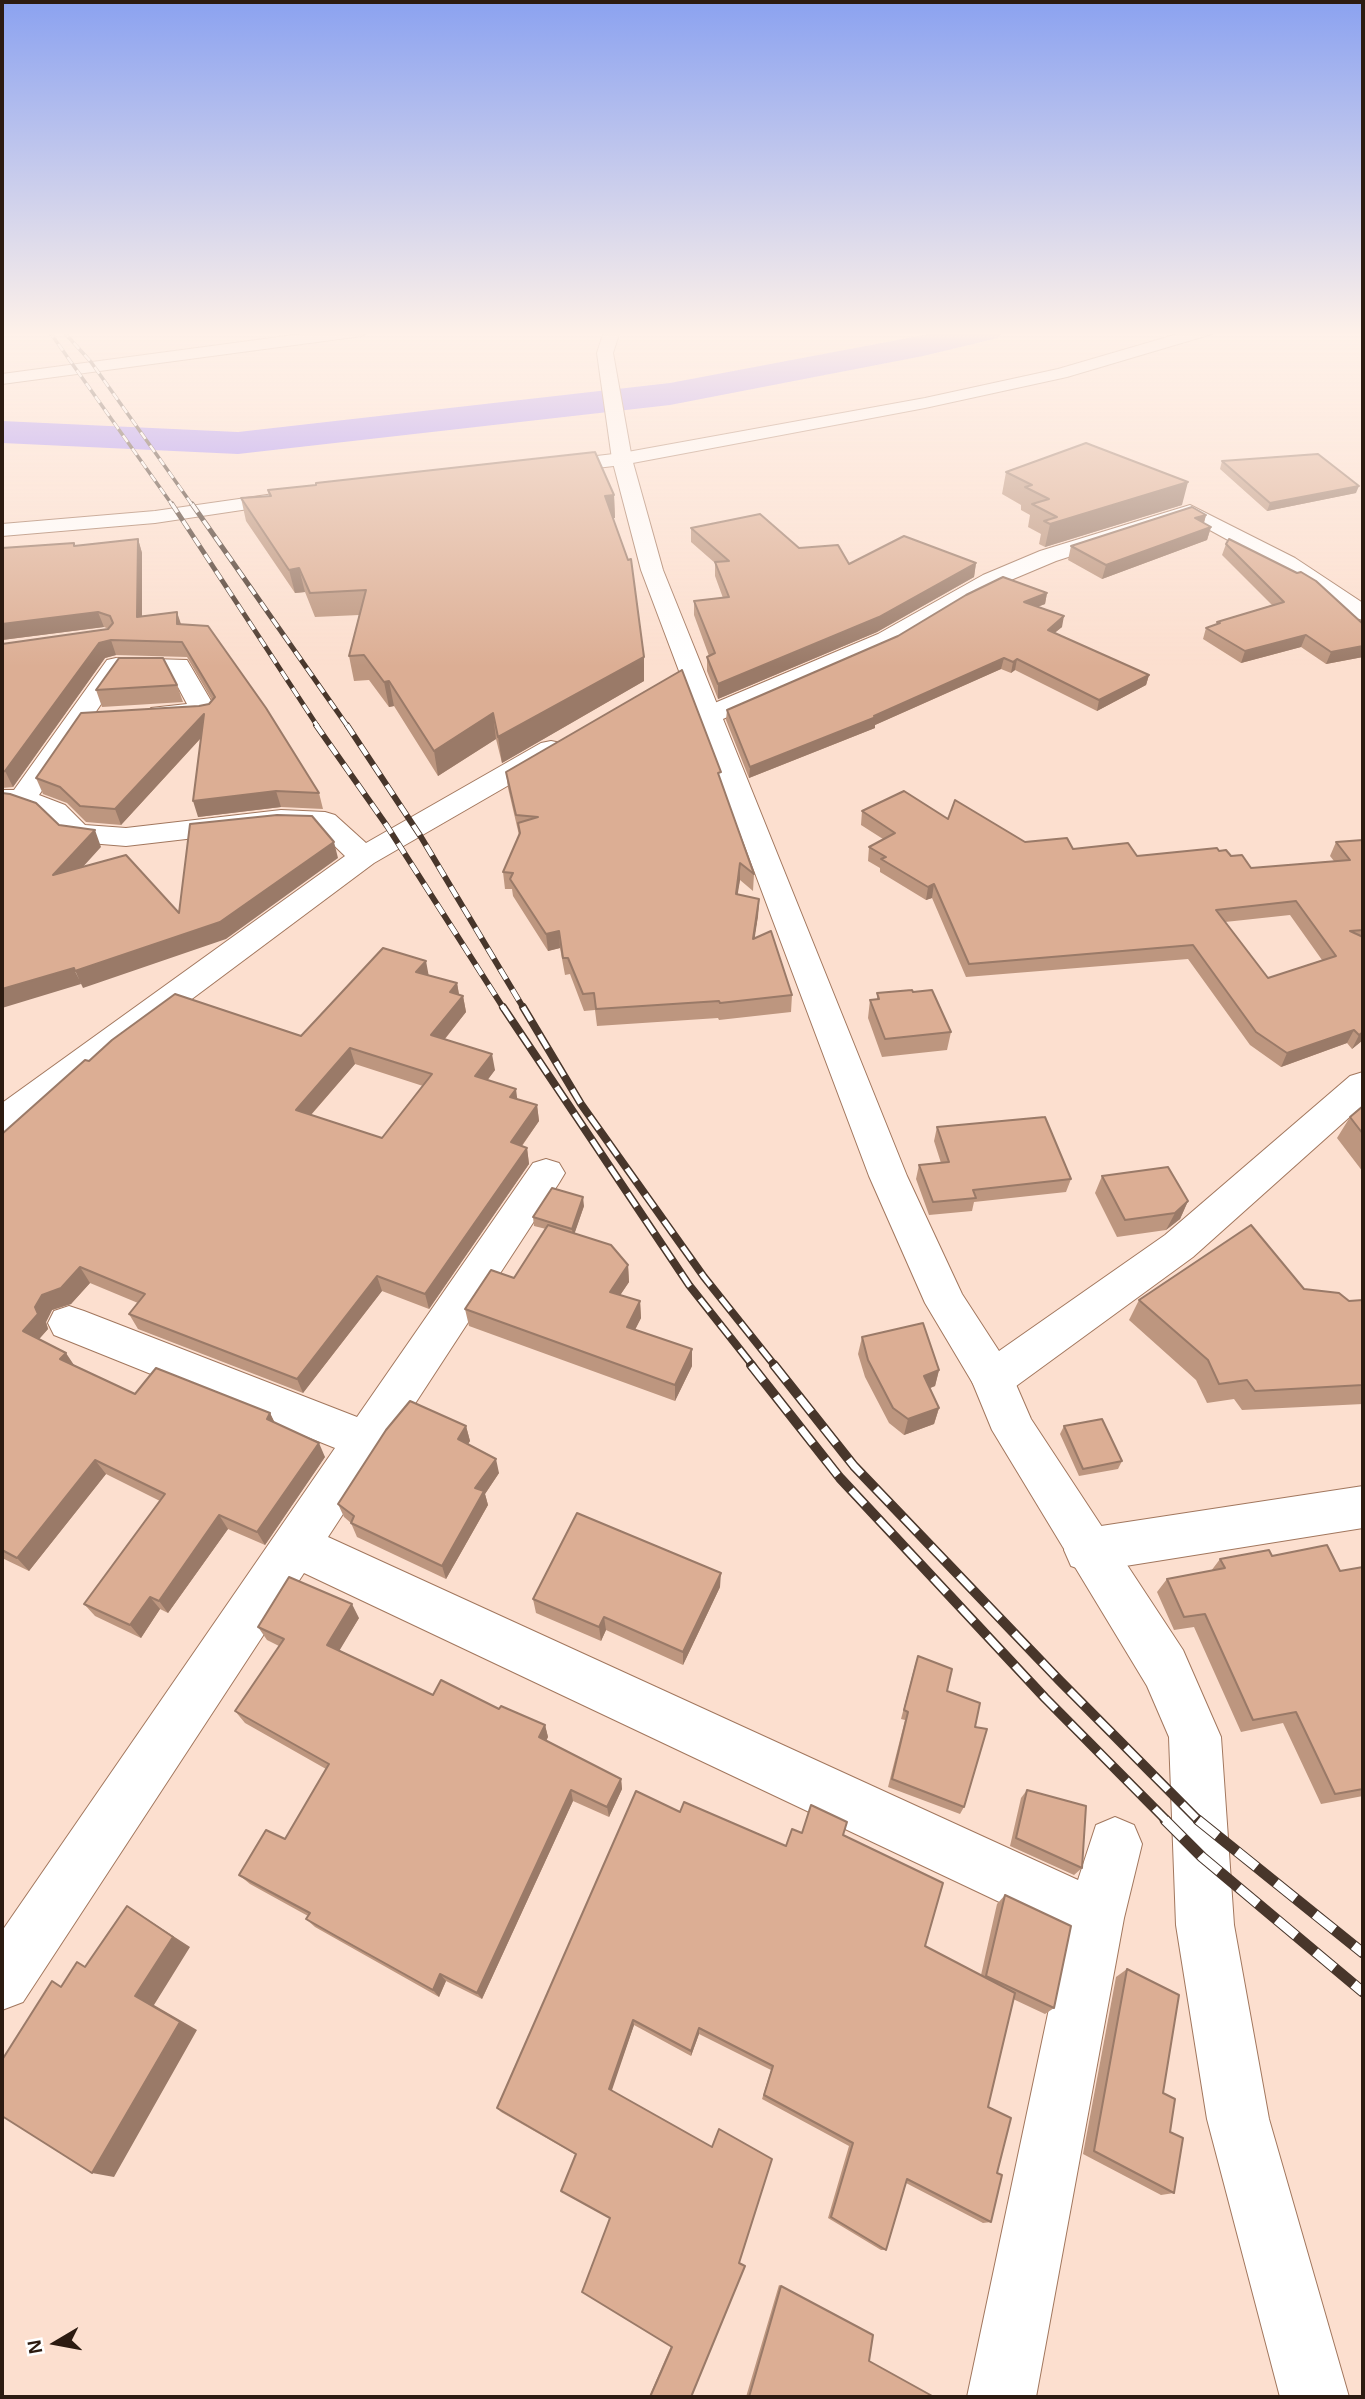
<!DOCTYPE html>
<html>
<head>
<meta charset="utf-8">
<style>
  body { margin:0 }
  #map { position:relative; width:1365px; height:2399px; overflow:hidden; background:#fcdfcf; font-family:Helvetica,sans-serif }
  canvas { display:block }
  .frame { position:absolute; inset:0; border:4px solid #2c1b11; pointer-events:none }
  .north { position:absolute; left:21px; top:2308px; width:70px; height:70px; -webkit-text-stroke:5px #fff; paint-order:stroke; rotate:260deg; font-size:19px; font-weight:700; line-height:28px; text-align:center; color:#2c1b11 }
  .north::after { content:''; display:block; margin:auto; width:24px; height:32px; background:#2c1b11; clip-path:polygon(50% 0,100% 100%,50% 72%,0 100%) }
</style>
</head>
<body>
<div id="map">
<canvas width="1365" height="2399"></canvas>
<div class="frame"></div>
<div class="north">N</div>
</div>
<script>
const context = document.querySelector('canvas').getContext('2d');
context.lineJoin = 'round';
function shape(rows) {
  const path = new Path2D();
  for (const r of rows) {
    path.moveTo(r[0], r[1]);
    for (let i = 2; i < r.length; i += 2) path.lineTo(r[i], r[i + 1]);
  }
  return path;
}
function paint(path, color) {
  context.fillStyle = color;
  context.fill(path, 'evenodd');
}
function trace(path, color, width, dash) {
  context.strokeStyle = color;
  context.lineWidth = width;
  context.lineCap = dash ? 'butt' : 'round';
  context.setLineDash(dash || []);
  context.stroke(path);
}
paint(shape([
  [945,331,1003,331,998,338,923,356,670,405,238,454,2,443,2,421,238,432,670,383,945,331]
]), '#9f88fd');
const street = shape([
  [1188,331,1214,331,1212,334,1067,377,925,408,622,465,546,474,539,472,536,468,539,464,546,462,622,453,925,398,1058,369,1188,331],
  [295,491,302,493,305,497,302,501,155,523,2,536,2,524,155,511,295,491],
  [1190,505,1295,558,1363,603,1363,620,1355,618,1279,568,1188,518,1056,561,999,585,963,603,896,644,716,722,707,724,698,722,694,716,698,710,878,634,983,575,1040,551,1190,505],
  [116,658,187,660,217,711,213,717,204,719,160,722,151,720,147,714,151,708,187,704,170,672,123,672,39,795,65,805,85,825,126,828,281,810,325,812,335,815,366,843,541,743,551,741,561,743,565,749,561,755,374,863,15,1131,2,1135,2,1103,345,856,317,829,281,828,126,846,77,842,67,839,45,817,18,807,2,806,2,790,14,790,107,660,116,658],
  [546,1159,559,1163,565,1173,559,1183,328,1537,1078,1880,1096,1825,1115,1817,1134,1825,1142,1844,1124,1918,1036,2397,967,2397,1065,1933,304,1573,23,2002,2,2010,2,1931,335,1448,54,1335,48,1323,54,1311,69,1306,84,1311,357,1417,533,1163,546,1159],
  [993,1361,1008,1366,1031,1419,1183,1650,1221,1737,1234,1925,1269,2119,1349,2397,1280,2397,1207,2119,1176,1925,1169,1737,1147,1686,992,1430,971,1379,978,1366,993,1361]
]);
const secondary = shape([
  [324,331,370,331,362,336,2,384,2,374,324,331],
  [604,331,620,331,613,353,632,459,663,570,907,1176,962,1294,999,1351,1165,1235,1350,1076,1363,1072,1363,1105,1193,1257,1008,1392,993,1397,978,1392,925,1303,869,1176,641,570,612,459,597,353,604,331],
  [1363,1486,1363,1528,1088,1572,1071,1566,1064,1550,1071,1534,1088,1528,1363,1486]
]);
trace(street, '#a2775e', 2);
trace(secondary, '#a2775e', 2);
paint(street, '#fff');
paint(secondary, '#fff');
const railFar5 = shape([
  [49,331,173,506],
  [63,331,91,362,193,506]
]);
const railFar4 = shape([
  [172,504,318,727],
  [192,504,348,727]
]);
const railFar3 = shape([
  [316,725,387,826,504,1009],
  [347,725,421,837,524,1009]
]);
const railFar2 = shape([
  [503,1007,689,1285,753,1366],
  [523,1007,581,1104,704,1277,775,1366]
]);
const railFar1 = shape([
  [751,1365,840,1478,1045,1698,1167,1821],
  [774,1365,854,1466,1060,1681,1199,1821]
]);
const rail = shape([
  [1165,1820,1202,1857,1363,1992],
  [1198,1820,1363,1953]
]);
trace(railFar5, '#48362b', 3.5);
trace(railFar4, '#48362b', 5);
trace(railFar3, '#48362b', 6);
trace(railFar2, '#48362b', 8);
trace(railFar1, '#48362b', 10);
trace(rail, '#48362b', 11);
trace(railFar5, '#fff', 2.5, [8]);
trace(railFar4, '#fff', 3.5, [10]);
trace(railFar3, '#fff', 4.5, [12]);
trace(railFar2, '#fff', 5, [16]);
trace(railFar1, '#fff', 7, [20]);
trace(rail, '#fff', 9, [25]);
paint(shape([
  [1222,461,1356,493,1267,511,1220,469],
  [1006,472,1182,505,1045,547,1039,544,1041,534,1028,527,1030,515,1021,510,1021,505,1002,494],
  [268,490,614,495,615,518,613,518,644,657,644,681,502,763,496,739,438,776,394,706,389,707,369,680,354,681,349,656,359,615,315,617,305,592,295,593,246,521,241,498,269,496],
  [1206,515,1204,523,1211,527,1207,540,1102,579,1068,560,1071,546],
  [691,528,799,548,849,564,976,563,974,577,877,632,718,699,707,671,707,657,709,656,694,615,694,601,723,598,715,576,715,563,691,542],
  [138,539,142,553,142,616,181,624,319,793,323,809,281,807,198,817,201,738,121,825,86,822,67,803,43,794,36,778,199,706,209,704,212,700,187,657,116,655,105,658,13,787,2,788,2,644,109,629,104,627,2,640,74,543,75,546],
  [1226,544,1297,573,1363,624,1363,657,1326,664,1301,647,1241,663,1203,639,1206,628,1216,625,1217,622,1272,605,1222,555],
  [1047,593,1045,604,1037,607,1062,627,1054,633,1149,675,1146,685,1097,711,1015,670,1011,673,1001,669,875,725,875,728,749,778,726,720,727,710],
  [177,685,183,702,102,707,96,690],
  [506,772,721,781,754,874,753,891,740,880,737,894,759,899,758,916,754,938,792,995,791,1012,719,1020,718,1018,597,1026,595,1010,584,1011,570,974,565,975,560,948,548,951,513,896,512,889,505,889,503,872,519,835,508,788],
  [862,811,948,819,1025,842,1137,856,1219,851,1251,868,1334,861,1330,856,1336,842,1363,840,1363,1040,1352,1049,1347,1043,1281,1067,1250,1045,1188,959,966,977,932,898,926,900,880,872,880,868,868,861,869,847,883,839,861,825],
  [1290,915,1322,960,1268,978,1225,922],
  [428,975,457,983,459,995,463,996,466,1012,445,1039,495,1070,487,1080,517,1099,537,1105,539,1121,522,1146,527,1148,529,1164,429,1309,382,1291,303,1393,138,1329,129,1314,138,1303,90,1283,71,1304,52,1310,46,1322,48,1329,39,1339,75,1366,135,1394,270,1413,275,1423,325,1457,265,1545,228,1529,168,1613,160,1609,141,1638,95,1616,84,1604,160,1501,106,1474,29,1571,2,1558,2,1134,89,1061,301,1036],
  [355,1064,423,1086,382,1138,311,1115],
  [913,992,951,1032,947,1050,882,1057,868,1018,870,1000,877,999,877,993],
  [1363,1106,1363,1172,1337,1138,1350,1117],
  [937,1127,1071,1179,1066,1192,974,1202,972,1211,929,1215,916,1179,919,1165,941,1163,934,1141],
  [1102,1176,1188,1201,1180,1219,1166,1230,1117,1237,1095,1193],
  [584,1206,574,1234,628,1265,629,1282,620,1295,640,1301,641,1318,635,1330,692,1366,675,1401,469,1326,465,1309,514,1278,546,1229,534,1226,533,1217],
  [1304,1289,1349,1301,1363,1300,1363,1404,1242,1410,1234,1399,1207,1403,1196,1380,1129,1320,1139,1300],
  [862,1337,939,1370,935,1386,930,1388,939,1408,934,1424,904,1435,889,1423,865,1377,858,1354],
  [466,1426,470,1441,468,1444,499,1473,485,1494,488,1505,446,1579,357,1537,351,1523,344,1517,338,1504],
  [1064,1426,1122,1461,1118,1469,1079,1476,1060,1434],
  [1272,1556,1340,1571,1363,1567,1363,1796,1321,1804,1283,1723,1241,1732,1194,1627,1174,1630,1157,1592,1167,1579,1211,1571,1220,1559],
  [720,1587,683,1665,606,1630,601,1641,536,1613,533,1599],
  [359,1618,339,1650,433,1695,499,1709,545,1725,548,1737,546,1740,621,1779,622,1789,609,1817,573,1801,482,1999,446,1981,439,1997,315,1927,306,1919,308,1916,250,1884,239,1875,285,1839,326,1769,245,1723,235,1711,279,1646,267,1640,258,1627],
  [918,1656,947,1691,964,1807,960,1814,888,1787,905,1720,901,1719,915,1665],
  [1027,1790,1082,1868,1074,1875,1010,1846,1021,1798],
  [680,1812,786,1846,802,1833,843,1835,925,1946,981,1975,997,1904,1005,1895,1054,2008,1045,2014,1013,1999,988,2107,997,2173,991,2222,983,2223,906,2183,886,2250,881,2250,828,2218,849,2146,762,2099,771,2070,699,2034,691,2056,634,2025,611,2090,691,2397,649,2397,671,2346,609,2218,576,2155,501,2112,497,2108],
  [1127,1969,1163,2093,1170,2132,1174,2193,1161,2195,1083,2154,1116,1977],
  [779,2285,781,2286,869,2361,934,2397,746,2397]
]), '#bd967f');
paint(shape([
  [1188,482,1182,505,1045,547,1050,524],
  [1359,486,1356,493,1267,511,1270,503],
  [614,495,615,518,606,519,605,496],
  [1206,515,1202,529,1195,518],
  [1211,527,1207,540,1102,579,1106,565],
  [138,539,142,553,142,632,137,617],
  [976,563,974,577,877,632,718,699,718,684],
  [299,568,305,592,295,593,289,570],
  [1047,593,1045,604,1022,613,1024,602],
  [98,612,104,627,2,640,2,624],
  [177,612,182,627,177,624],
  [1064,616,1062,627,1046,640,1048,630],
  [1306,635,1301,647,1241,663,1245,651],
  [111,640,116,655,105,658,13,787,5,771,99,643],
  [1363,646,1363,657,1326,664,1331,652],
  [644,657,644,681,502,763,498,737],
  [1004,658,1001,669,875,725,875,728,749,778,750,767,874,716],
  [1017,659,1015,670,1011,673,1013,662],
  [1149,675,1146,685,1097,711,1099,700],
  [389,681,394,706,389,707,384,682],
  [493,713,496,739,438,776,434,751],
  [204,714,209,729,121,825,115,809],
  [276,791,281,807,198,817,193,801],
  [95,830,101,847,61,891,53,875],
  [334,842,338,858,226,939,83,988,75,971],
  [740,863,740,880,735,911,736,894],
  [934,884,932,898,926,900,928,887],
  [759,899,758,916,752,956,753,939],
  [559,931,560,948,548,951,546,934],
  [426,961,429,977,416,972],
  [74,968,81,984,2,1008,2,989],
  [457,983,460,1000,450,992],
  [463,996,466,1012,435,1051,431,1035],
  [1354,1030,1347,1043,1281,1067,1287,1053],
  [1363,1032,1363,1040,1352,1049,1359,1035],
  [350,1048,355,1064,301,1126,296,1110],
  [492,1054,495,1070,478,1093,475,1076],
  [516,1089,518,1105,510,1097],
  [537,1105,539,1121,513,1158,511,1142],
  [527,1148,529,1164,429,1309,425,1294],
  [583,1197,584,1206,573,1238,572,1229],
  [1188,1201,1180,1219,1166,1230,1175,1213],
  [628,1265,629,1282,611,1309,610,1292],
  [80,1267,90,1283,71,1304,52,1310,46,1322,48,1329,33,1346,23,1331,42,1295],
  [377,1276,382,1291,303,1393,297,1379],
  [640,1301,641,1318,628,1343,627,1327],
  [692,1349,692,1366,675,1401,675,1385],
  [66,1353,76,1368,60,1359],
  [939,1370,935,1386,920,1392,924,1376],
  [939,1408,934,1424,904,1435,908,1419],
  [270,1413,277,1428,267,1419],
  [466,1426,470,1441,462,1453,458,1439],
  [319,1443,325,1457,265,1545,257,1532],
  [496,1459,499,1473,485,1494,488,1505,446,1579,442,1566,475,1488],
  [95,1460,106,1474,29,1571,17,1558],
  [219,1515,228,1529,168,1613,159,1601],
  [721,1573,720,1587,683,1665,683,1652],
  [150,1597,160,1609,141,1638,130,1625],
  [352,1604,359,1618,335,1658,327,1645],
  [604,1617,606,1630,601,1641,599,1627],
  [545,1725,548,1737,543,1748,539,1737],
  [621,1779,622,1789,609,1817,607,1807],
  [571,1790,573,1801,482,1999,477,1993],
  [127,1906,190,1947,154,2005,197,2030,114,2177,92,2173,135,1996],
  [440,1974,446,1981,439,1997,433,1990],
  [633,2020,634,2025,611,2093,609,2089],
  [699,2028,699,2034,691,2056,691,2051]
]), '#9a7a68');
const building = shape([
  [1086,443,1188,482,1050,524,1044,521,1057,517,1032,504,1049,499,1025,487,1032,485,1006,472,1086,443],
  [595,452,614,495,605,496,628,560,631,559,644,657,498,737,493,713,434,751,389,681,384,682,364,655,349,656,366,590,310,593,299,568,289,570,241,498,271,496,268,490,316,485,316,483,595,452],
  [1318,454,1359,486,1270,503,1222,461,1318,454],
  [1192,507,1206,515,1195,518,1211,527,1106,565,1071,546,1192,507],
  [760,514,799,548,838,545,849,564,904,536,976,563,879,617,718,684,707,657,715,653,694,601,729,597,715,562,729,561,691,528,760,514],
  [138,539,137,617,177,612,177,624,208,626,266,708,319,793,276,791,193,801,204,714,115,809,80,806,60,787,36,778,81,713,199,706,209,704,215,697,182,642,111,640,99,643,5,771,2,772,2,644,108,629,113,623,110,616,98,612,2,624,2,548,74,543,74,546,138,539],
  [1229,539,1297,573,1301,572,1316,581,1363,624,1363,646,1331,652,1306,635,1245,651,1206,628,1220,623,1217,622,1284,602,1226,544,1229,539],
  [1003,577,1047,593,1024,602,1064,616,1048,630,1149,675,1099,700,1017,659,1013,662,1004,658,874,716,876,717,750,767,727,710,898,636,966,595,1003,577],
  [119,658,163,658,177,685,96,690,119,658],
  [682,670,721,772,718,773,754,874,740,863,736,894,759,899,753,939,771,931,792,995,720,1003,719,1001,596,1009,594,993,583,994,568,958,563,958,559,931,546,934,510,879,513,873,503,872,520,833,518,823,538,817,516,815,506,772,682,670],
  [904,791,948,819,955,800,1025,842,1067,838,1073,849,1128,843,1137,856,1217,848,1219,851,1226,850,1231,856,1242,855,1251,868,1350,860,1336,842,1363,840,1363,930,1350,931,1363,937,1363,1032,1359,1035,1354,1030,1287,1053,1256,1032,1193,945,969,964,934,884,928,887,881,859,886,857,869,847,895,833,862,811,904,791],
  [1296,901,1336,956,1268,978,1216,910,1296,901],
  [2,793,10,794,36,803,59,825,95,830,53,875,126,855,179,913,190,824,277,815,312,816,334,842,220,922,75,971,74,968,2,989,2,793],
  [383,948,426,961,416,972,457,983,450,992,463,996,431,1035,492,1054,475,1076,516,1089,510,1097,537,1105,511,1142,527,1148,425,1294,377,1276,297,1379,129,1314,145,1294,80,1267,61,1288,42,1295,35,1307,38,1314,23,1331,66,1353,60,1359,135,1394,156,1368,270,1413,267,1419,319,1443,257,1532,219,1515,159,1601,150,1597,130,1625,84,1604,165,1494,95,1460,17,1558,2,1550,2,1134,85,1060,89,1061,112,1040,175,994,301,1036,383,948],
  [350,1048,432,1074,382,1138,296,1110,350,1048],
  [912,990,913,992,932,990,951,1032,885,1039,870,1000,879,999,877,993,912,990],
  [1363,1106,1363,1134,1350,1117,1363,1106],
  [1045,1117,1071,1179,973,1190,976,1198,933,1202,919,1165,949,1162,937,1127,1045,1117],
  [1168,1167,1188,1201,1175,1213,1125,1220,1102,1176,1168,1167],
  [552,1188,583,1197,572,1229,533,1217,552,1188],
  [548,1225,611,1245,628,1265,610,1292,640,1301,627,1327,692,1349,675,1385,465,1309,491,1270,514,1278,548,1225],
  [1251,1225,1304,1289,1339,1293,1349,1301,1363,1300,1363,1385,1255,1391,1247,1380,1219,1384,1208,1360,1139,1300,1251,1225],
  [923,1323,939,1370,924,1376,939,1408,908,1419,893,1408,868,1360,862,1337,923,1323],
  [410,1401,466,1426,458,1439,496,1459,475,1488,484,1491,442,1566,351,1523,354,1516,338,1504,386,1430,410,1401],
  [1102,1419,1122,1461,1083,1469,1064,1426,1102,1419],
  [577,1513,721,1573,683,1652,604,1617,599,1627,533,1599,577,1513],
  [1327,1545,1340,1571,1363,1567,1363,1789,1335,1794,1296,1712,1253,1720,1205,1614,1184,1617,1167,1579,1225,1568,1220,1559,1269,1550,1272,1556,1327,1545],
  [289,1577,352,1604,327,1645,433,1695,441,1680,499,1709,501,1706,545,1725,539,1737,621,1779,607,1807,571,1790,477,1993,440,1974,433,1990,336,1936,306,1919,310,1913,239,1875,266,1830,285,1839,329,1764,235,1711,284,1639,258,1627,289,1577],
  [918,1656,952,1669,947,1691,980,1703,975,1727,987,1729,964,1807,892,1779,908,1712,904,1710,918,1656],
  [1027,1790,1086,1806,1082,1868,1016,1838,1027,1790],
  [636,1791,680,1812,684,1802,786,1846,792,1829,802,1833,811,1805,847,1822,843,1835,943,1883,925,1946,1015,1993,988,2107,1011,2118,997,2173,1002,2175,991,2222,907,2179,886,2250,831,2217,853,2143,764,2095,773,2066,699,2028,691,2051,633,2020,609,2089,712,2147,719,2129,772,2159,739,2263,745,2266,691,2397,650,2397,672,2347,582,2292,610,2218,561,2191,576,2154,497,2108,636,1791],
  [1005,1895,1071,1926,1054,2008,986,1976,1005,1895],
  [127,1906,173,1937,135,1996,180,2022,92,2173,2,2116,2,2060,52,1981,61,1987,77,1962,85,1967,127,1906],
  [1127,1969,1179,1995,1163,2093,1175,2099,1170,2132,1183,2138,1174,2193,1094,2151,1127,1969],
  [781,2286,873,2335,869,2361,934,2397,749,2397,781,2286]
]);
paint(building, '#dcae94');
trace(building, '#9a7a68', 2);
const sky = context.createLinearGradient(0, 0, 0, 667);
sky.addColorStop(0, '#8ba2f0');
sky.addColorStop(0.5, '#fef1e9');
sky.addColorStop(1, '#fef1e900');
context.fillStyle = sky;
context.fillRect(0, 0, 1365, 667);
</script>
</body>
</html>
